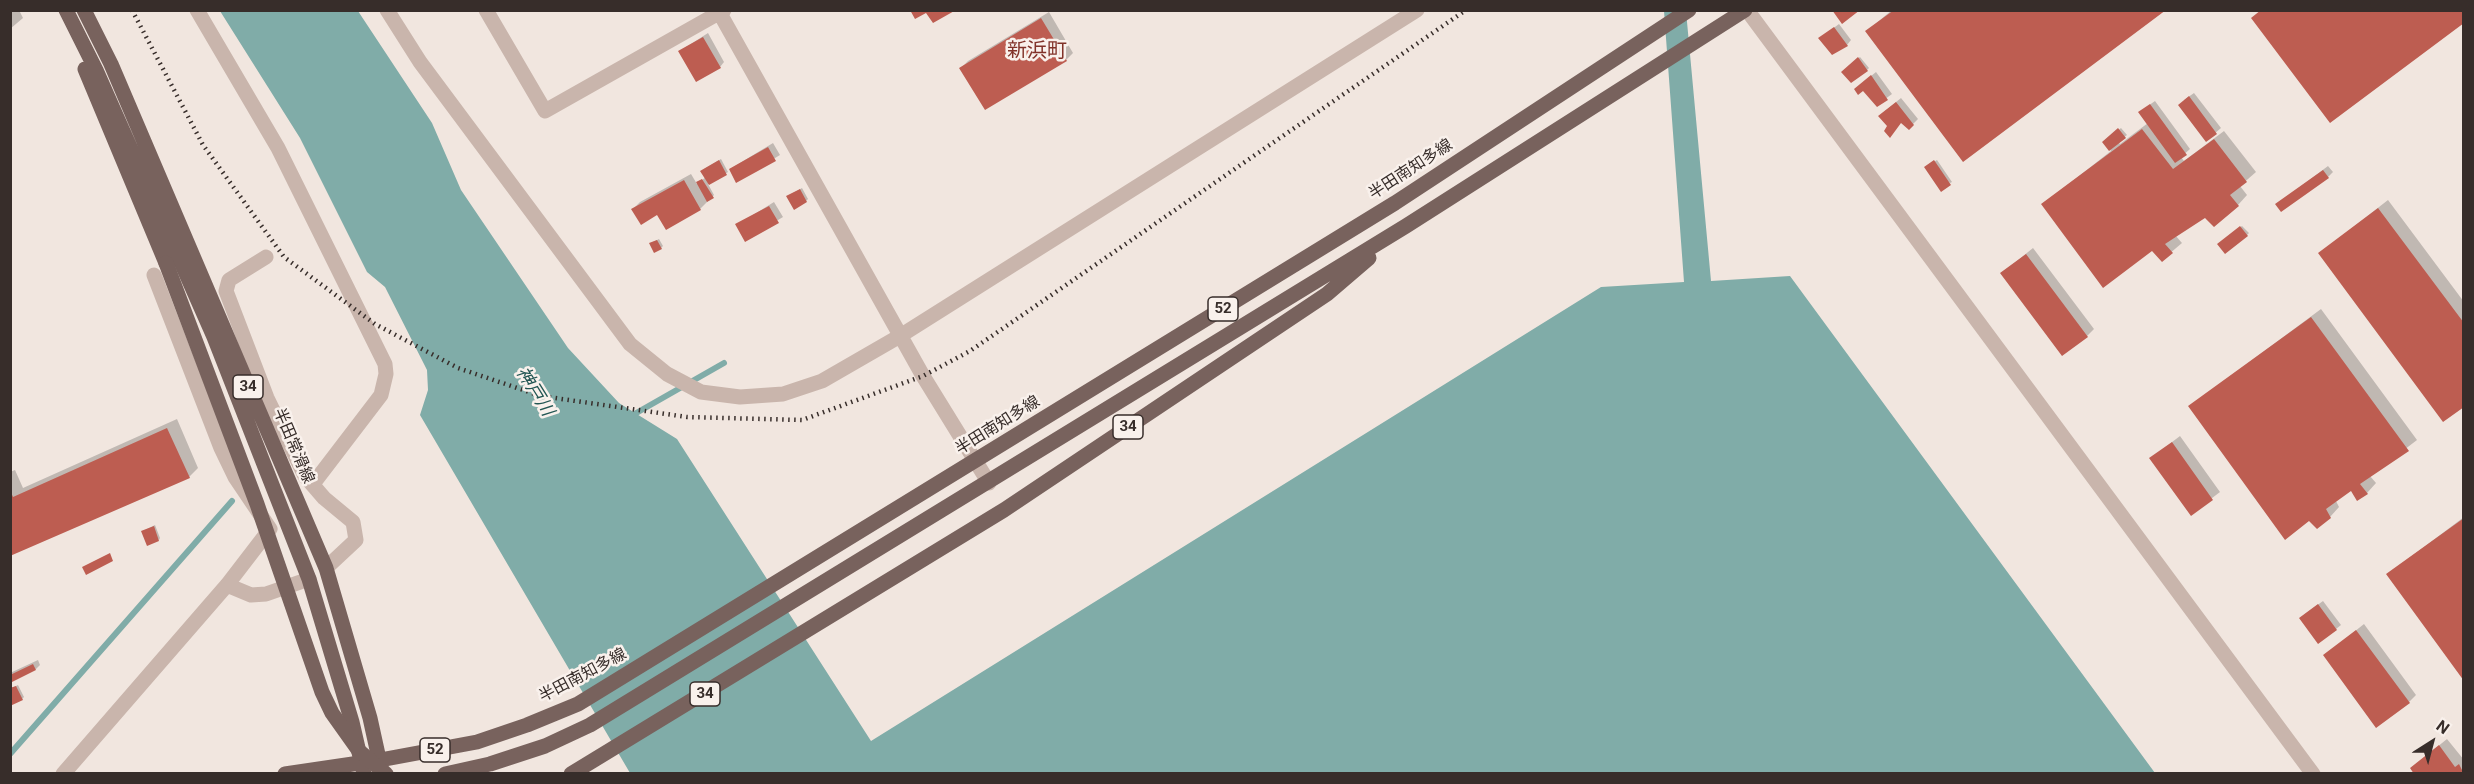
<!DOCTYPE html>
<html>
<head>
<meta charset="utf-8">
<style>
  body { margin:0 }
  #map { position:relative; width:2474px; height:784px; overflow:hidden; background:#f1e6df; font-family:Roboto,sans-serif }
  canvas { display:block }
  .frame { position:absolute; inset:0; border:12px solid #372d2a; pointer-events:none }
  .north { position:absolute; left:2402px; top:712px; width:60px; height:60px; -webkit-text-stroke:4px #f9f1ec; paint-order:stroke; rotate:36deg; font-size:16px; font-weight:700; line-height:24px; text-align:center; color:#372d2a }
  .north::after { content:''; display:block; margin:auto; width:21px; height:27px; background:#372d2a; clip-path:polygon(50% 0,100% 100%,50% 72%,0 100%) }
</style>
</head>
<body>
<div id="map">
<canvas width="2474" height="784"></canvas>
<div class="frame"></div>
<div class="north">N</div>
</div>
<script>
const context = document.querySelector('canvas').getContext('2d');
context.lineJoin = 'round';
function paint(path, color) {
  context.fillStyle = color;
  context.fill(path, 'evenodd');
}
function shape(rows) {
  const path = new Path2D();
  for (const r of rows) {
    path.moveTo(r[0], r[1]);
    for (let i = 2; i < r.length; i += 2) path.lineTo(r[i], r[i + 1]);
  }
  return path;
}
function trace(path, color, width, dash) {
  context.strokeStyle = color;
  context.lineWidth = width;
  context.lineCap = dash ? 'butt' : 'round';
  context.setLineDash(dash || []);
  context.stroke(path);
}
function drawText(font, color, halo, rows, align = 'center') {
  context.font = font + ' Roboto,"Noto Sans JP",sans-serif';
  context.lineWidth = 5;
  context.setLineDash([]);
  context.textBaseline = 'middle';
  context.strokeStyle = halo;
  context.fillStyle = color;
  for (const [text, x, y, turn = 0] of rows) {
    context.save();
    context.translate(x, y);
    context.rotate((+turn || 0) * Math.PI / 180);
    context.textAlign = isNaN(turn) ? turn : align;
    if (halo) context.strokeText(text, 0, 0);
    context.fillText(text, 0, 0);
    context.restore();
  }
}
paint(shape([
  [220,11,358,11,432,123,461,190,568,348,619,403,677,439,871,741,1601,287,1684,282,1664,11,1686,11,1711,281,1790,276,2155,773,630,773,420,415,428,390,427,370,385,287,367,272,300,138]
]), '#80aca8');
paint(shape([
  [10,10,19,10,23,18,10,29],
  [1892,10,2164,10,1867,31],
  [1049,12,1073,53,1066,60,961,68,968,61],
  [1839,24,1851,40,1847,45,1820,38],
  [708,33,724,62,720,67,680,51],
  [1860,57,1869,68,1867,70,1843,72],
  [1876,72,1892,94,1877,105,1860,85],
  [2194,93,2221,128,2207,140,2184,100],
  [1901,98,1918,119,1909,128,1902,122,1889,126,1885,111],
  [2155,101,2190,149,2181,157,2184,161,2224,131,2256,172,2240,186,2247,195,2238,205,2205,216,2175,235,2182,243,2162,260,2153,249,2043,204,2111,151,2104,142,2121,128,2127,135,2118,142,2120,144,2148,123,2145,108],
  [773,143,780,155,737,181,730,169],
  [721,159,728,172,708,184,714,195,700,209,658,213,633,209,640,202,691,174,697,184,706,177,704,169],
  [1937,160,1952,182,1950,183,1927,166],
  [2328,166,2333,172,2328,177,2277,204],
  [802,188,808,199,806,201,790,195],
  [2388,200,2464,302,2464,405,2320,253],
  [774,202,783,217,745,240,737,225],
  [2242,226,2249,233,2247,235,2219,244],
  [659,239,663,246,661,248,653,242],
  [2033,248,2094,329,2087,336,2002,273],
  [2321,309,2417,440,2370,476,2376,483,2367,493,2351,489,2336,501,2339,507,2330,517,2190,406],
  [177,419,198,468,189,477,10,554,10,472,15,470,23,488],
  [2180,436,2220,492,2191,514,2151,458],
  [2464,517,2464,679,2388,574],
  [155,525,160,538,159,540,143,531],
  [2323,601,2341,625,2336,629,2305,614],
  [2364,624,2416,695,2409,702,2325,655],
  [38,660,40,665,36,669,10,681,10,673],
  [18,685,24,697,22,699,10,689],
  [2447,739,2464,760,2464,774,2411,768]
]), '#0003');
trace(shape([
  [631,416,724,363],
  [10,754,232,501]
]), '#80aca8', 6);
paint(shape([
  [910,10,956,10,933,23,926,13,915,19],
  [1832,10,1860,10,1842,24],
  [1894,10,2166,10,1963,162,1865,31],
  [2261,10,2464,10,2464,23,2330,123,2251,18],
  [1041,18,1067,61,985,110,959,68],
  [1834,27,1848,46,1832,55,1818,38],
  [703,37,721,68,696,82,678,51],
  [1858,57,1868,71,1851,83,1841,72],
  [1871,75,1888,100,1877,107,1863,91,1858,95,1854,89],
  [2189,96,2217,134,2206,142,2178,105],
  [1896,102,1914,125,1909,130,1901,123,1890,138,1884,131,1887,126,1878,116],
  [2150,104,2187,155,2175,163,2138,112],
  [2118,128,2126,138,2109,151,2102,142],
  [2142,129,2173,169,2214,139,2247,182,2230,195,2239,206,2214,227,2205,218,2165,244,2173,253,2162,262,2152,251,2103,288,2041,204],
  [768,147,776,161,736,183,729,169],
  [719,160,727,175,709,185,700,171],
  [1934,160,1951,185,1941,192,1924,167],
  [2323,170,2329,178,2281,212,2275,204],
  [702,179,714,198,707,202,696,182],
  [684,180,701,210,666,230,657,215,641,225,631,209],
  [800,189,807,202,794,210,786,196],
  [769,206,779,223,745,242,735,224],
  [2378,208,2464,323,2464,407,2443,422,2318,253],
  [2240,226,2248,236,2225,254,2217,244],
  [657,240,662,249,654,253,649,243],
  [2026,254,2088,337,2062,356,2000,273],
  [2311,317,2409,451,2360,484,2368,494,2357,501,2351,491,2326,509,2331,518,2317,529,2309,521,2285,540,2188,406],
  [167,428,190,478,10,556,10,490,13,497],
  [2172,442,2213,500,2191,516,2149,458],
  [2464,518,2464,681,2386,574],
  [154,526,159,541,147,546,141,531],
  [110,553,113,561,86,575,82,567],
  [2318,604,2337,630,2318,644,2299,618],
  [2356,630,2410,703,2376,728,2323,655],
  [33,664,36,670,10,683,10,675],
  [16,686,23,700,10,706,10,688],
  [2439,745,2455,767,2459,764,2464,774,2414,774,2410,768]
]), '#bd5d51');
trace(shape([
  [197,10,278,148,385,364,386,374,381,395,313,484],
  [387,10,420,62,630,344,667,374,701,392,740,397,783,394,822,381,900,336,1417,10],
  [486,10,545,111,724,10],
  [718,10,923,376,989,483],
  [1747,10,2313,774],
  [266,257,229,280,226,291,267,398,305,476,324,498,353,522,356,540,326,568],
  [227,585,251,595,266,594,309,579],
  [63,774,227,585,270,529,235,477,221,448,154,275]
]), '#c9b5ac', 15);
trace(shape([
  [66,10,96,70,214,337,309,579,352,722,364,774],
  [84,10,111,64,326,568,370,718,381,768],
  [85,69,166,263],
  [285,774,380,760,477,742,527,725,578,704,1395,203,1689,10],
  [445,774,490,764,545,746,590,725,1406,226,1745,10],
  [571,774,1004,510,1327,294,1369,258]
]), '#78625d', 15);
trace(shape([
  [132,10,203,145,284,257,375,324,458,368,541,396,687,417,802,420,923,376,970,351,1466,10]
]), '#372d2a', 4.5, [1.5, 4.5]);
trace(shape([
  [166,263,257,504,322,692,332,713,359,751,386,774]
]), '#78625d', 15);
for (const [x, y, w] of [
  [1223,309,30],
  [248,387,30],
  [1128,427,30],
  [705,694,30],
  [435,750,30]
]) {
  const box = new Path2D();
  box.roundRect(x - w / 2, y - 12, w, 24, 4.5);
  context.fillStyle = '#f9f1ec';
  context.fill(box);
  trace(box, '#372d2a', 1.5);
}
drawText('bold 15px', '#372d2a', null, [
  ["52",1223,309],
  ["34",248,387],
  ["34",1128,427],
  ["34",705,694],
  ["52",435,750]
]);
drawText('16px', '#372d2a', '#f9f1ec', [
  ["半田南知多線",1411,170,-33],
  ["半田南知多線",998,426,-32],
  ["半田常滑線",293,446,67],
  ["半田南知多線",583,676,-28]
]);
drawText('italic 18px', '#225653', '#f9f1ec', [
  ["神戸川",534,392,58]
]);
drawText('20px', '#813229', '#f9f1ec', [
  ["新浜町",1037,52]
]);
</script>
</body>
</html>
